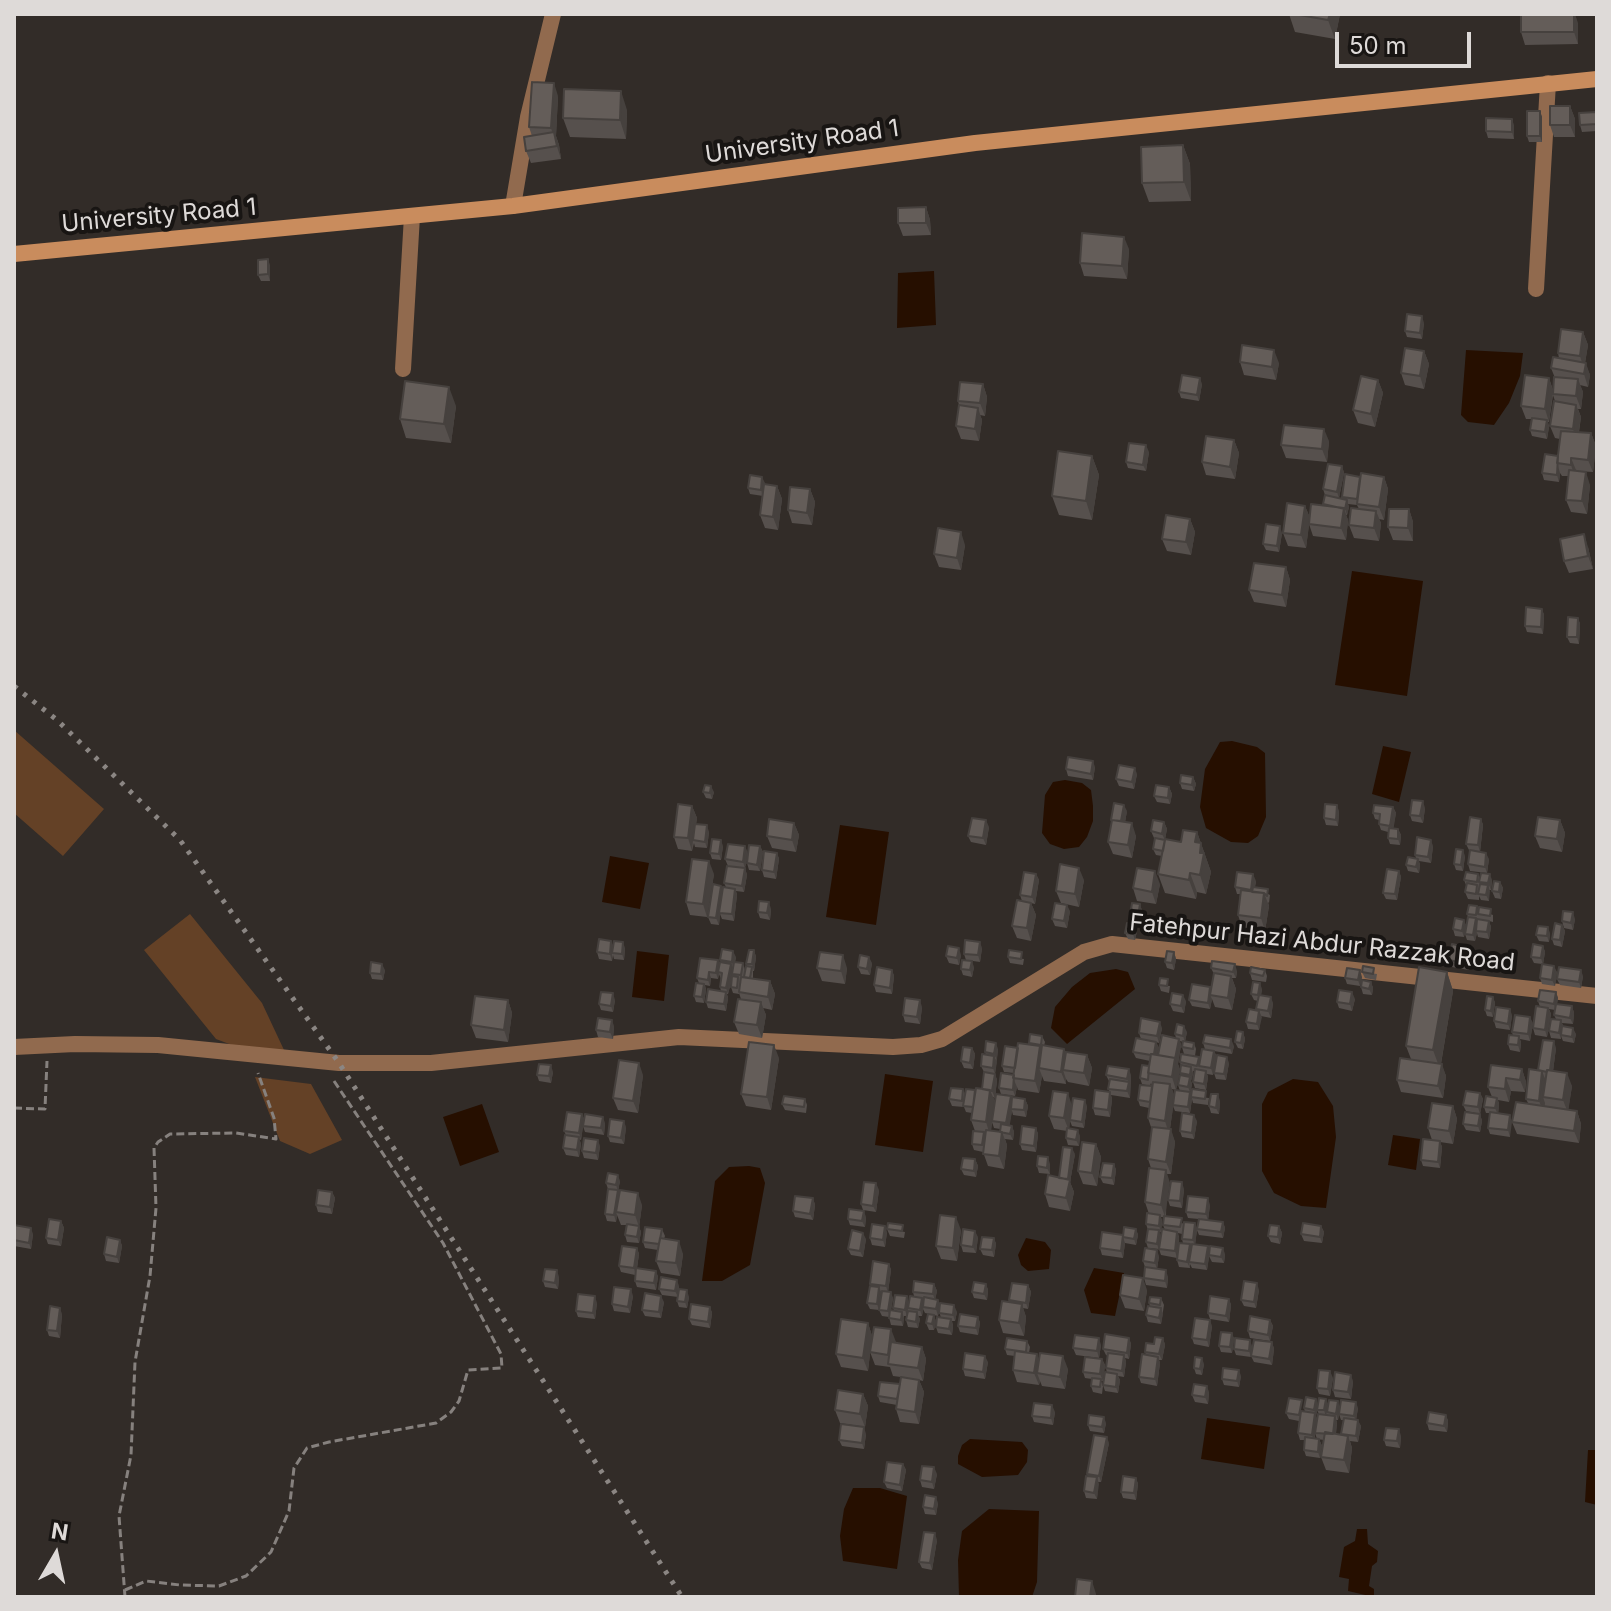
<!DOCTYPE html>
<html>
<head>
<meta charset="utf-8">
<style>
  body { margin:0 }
  #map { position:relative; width:1611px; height:1611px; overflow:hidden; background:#322c28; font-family:Inter,sans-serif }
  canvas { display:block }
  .frame { position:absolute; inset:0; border:16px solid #dedad8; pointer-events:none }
  .north { position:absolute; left:16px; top:1515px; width:80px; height:80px; -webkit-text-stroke:6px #181513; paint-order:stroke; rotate:9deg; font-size:22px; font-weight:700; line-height:32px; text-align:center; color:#dedad8 }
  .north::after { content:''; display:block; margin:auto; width:28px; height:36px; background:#dedad8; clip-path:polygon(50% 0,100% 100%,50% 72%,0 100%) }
  .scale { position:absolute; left:1335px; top:32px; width:136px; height:36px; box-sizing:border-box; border:4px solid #dedad8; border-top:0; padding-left:10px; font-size:24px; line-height:28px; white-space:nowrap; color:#dedad8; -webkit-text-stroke:6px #181513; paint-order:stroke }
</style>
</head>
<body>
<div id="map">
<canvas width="1611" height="1611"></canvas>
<div class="frame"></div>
<div class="north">N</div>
<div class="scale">50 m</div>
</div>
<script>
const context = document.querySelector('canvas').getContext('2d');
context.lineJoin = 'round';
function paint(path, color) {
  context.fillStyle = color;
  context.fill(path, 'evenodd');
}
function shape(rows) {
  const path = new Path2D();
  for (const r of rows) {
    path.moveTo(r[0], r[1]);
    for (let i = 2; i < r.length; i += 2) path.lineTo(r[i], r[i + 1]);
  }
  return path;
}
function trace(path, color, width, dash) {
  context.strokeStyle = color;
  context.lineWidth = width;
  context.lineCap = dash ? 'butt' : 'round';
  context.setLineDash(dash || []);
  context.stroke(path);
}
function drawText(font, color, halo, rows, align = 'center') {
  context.font = font + ' Inter,sans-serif';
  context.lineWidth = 8;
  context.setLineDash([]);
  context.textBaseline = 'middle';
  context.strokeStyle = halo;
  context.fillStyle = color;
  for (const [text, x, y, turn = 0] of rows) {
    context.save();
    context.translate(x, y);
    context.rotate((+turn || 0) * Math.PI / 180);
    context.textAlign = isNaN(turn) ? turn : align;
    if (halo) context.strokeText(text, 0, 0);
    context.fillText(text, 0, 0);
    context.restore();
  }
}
paint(shape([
  [14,730,104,809,63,856,14,813],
  [190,914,262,1003,284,1050,245,1050,216,1039,144,950],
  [255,1077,311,1084,342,1140,310,1154,280,1141]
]), '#644126');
paint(shape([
  [934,271,936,325,897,328,898,273],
  [1466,350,1523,353,1520,376,1509,403,1494,425,1468,422,1461,415],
  [1352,571,1423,581,1407,696,1335,685],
  [1232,741,1257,747,1265,753,1266,817,1258,836,1248,843,1231,842,1206,828,1200,807,1205,769,1220,742],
  [1383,746,1411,752,1399,802,1372,794],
  [1065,780,1082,783,1091,790,1093,806,1093,821,1087,837,1079,847,1064,849,1050,844,1042,833,1045,795,1053,782],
  [840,825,889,832,876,925,826,917],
  [610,856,649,863,640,909,602,902],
  [637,951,669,955,664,1001,632,997],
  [1116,969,1128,972,1135,989,1067,1044,1051,1028,1055,1007,1072,987,1090,973],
  [885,1074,933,1081,923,1152,875,1145],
  [1293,1079,1318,1082,1333,1106,1336,1137,1326,1208,1301,1206,1274,1193,1262,1171,1262,1104,1268,1092],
  [482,1104,499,1152,460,1166,443,1117],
  [1393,1135,1420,1139,1416,1170,1388,1165],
  [749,1166,760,1168,765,1183,750,1265,722,1281,702,1281,715,1181,729,1167],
  [1026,1238,1045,1242,1051,1250,1049,1269,1028,1271,1021,1265,1018,1255],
  [1094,1268,1124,1273,1115,1316,1091,1313,1084,1290],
  [1207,1418,1270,1427,1264,1469,1201,1459],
  [970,1439,1022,1442,1028,1450,1027,1462,1018,1475,982,1477,958,1464,958,1456,962,1445],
  [1588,1450,1597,1450,1597,1505,1585,1502],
  [853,1488,880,1488,907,1496,897,1569,843,1561,840,1536,844,1509],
  [989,1509,1039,1511,1037,1582,1032,1597,959,1597,958,1560,962,1531],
  [1357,1529,1367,1529,1368,1544,1378,1551,1377,1562,1372,1566,1369,1586,1374,1589,1374,1597,1348,1591,1349,1579,1339,1577,1344,1547,1355,1541]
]), '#260f00');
trace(shape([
  [14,1108,45,1109,47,1061],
  [125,1590,146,1581,180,1585,219,1586,246,1576,271,1552,289,1511,294,1468,307,1448,329,1442,436,1423,451,1412,459,1401,468,1370,502,1368,501,1354,443,1243,334,1081],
  [125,1597,119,1516,131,1455,135,1362,150,1276,156,1208,154,1148,158,1142,170,1134,236,1133,276,1139,274,1118,258,1073]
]), '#86817e', 3, [8, 4]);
trace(shape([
  [513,206,528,117,553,14],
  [1536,289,1548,83],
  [403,369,412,216],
  [14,1047,75,1044,158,1045,339,1063,431,1063,679,1037,893,1047,921,1045,942,1039,1084,952,1112,944,1597,996]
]), '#916a4e', 16);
trace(shape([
  [14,254,513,206,975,143,1597,79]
]), '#c98c5d', 16);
trace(shape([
  [14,686,57,720,180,840,339,1063,682,1597]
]), '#8b8683', 5, [4, 8]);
paint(shape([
  [1289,14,1340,14,1335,39,1295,32],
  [1578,23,1578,44,1525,45,1521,32],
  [558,96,556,136,559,145,561,159,531,163,526,151,532,136,529,127],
  [1570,106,1575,119,1575,137,1554,137,1550,125],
  [627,110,626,139,570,137,563,118],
  [1540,111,1542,117,1542,142,1529,142,1527,136],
  [1597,112,1597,131,1582,132,1580,125],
  [1514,125,1514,139,1488,138,1486,131],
  [1183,145,1190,164,1191,201,1149,202,1142,183],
  [926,207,930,220,931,235,903,236,898,223],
  [1129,249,1127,279,1084,276,1080,263],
  [270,265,270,281,261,281,258,275],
  [1424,323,1422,339,1407,337,1405,331],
  [1583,332,1588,345,1585,363,1590,375,1588,387,1580,385,1583,392,1581,409,1578,409,1581,417,1579,432,1591,433,1596,446,1593,472,1576,471,1590,485,1587,514,1571,512,1566,500,1569,476,1562,476,1560,473,1559,482,1544,480,1542,473,1558,456,1560,439,1555,438,1550,426,1555,401,1553,395,1549,422,1548,422,1549,427,1547,439,1532,436,1530,430,1531,419,1526,419,1521,406,1549,378,1553,390,1555,378,1551,368,1559,358,1558,353],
  [1424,351,1429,364,1424,389,1405,385,1401,373],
  [1240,362,1279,363,1276,380,1244,375],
  [1378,380,1383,393,1375,427,1358,423,1353,410],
  [983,384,987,397,985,416,980,415,982,420,979,441,961,439,956,426,959,405,958,401],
  [1202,384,1199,401,1181,398,1179,392],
  [456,406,451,443,406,438,400,419],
  [1234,440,1239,453,1235,479,1206,475,1202,462],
  [1329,441,1327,462,1286,458,1281,445],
  [1149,452,1146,471,1128,468,1126,462],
  [1092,456,1099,475,1092,520,1059,515,1052,496],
  [1342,466,1344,473,1339,498,1325,495,1323,489],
  [1360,477,1384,477,1388,489,1384,520,1379,519,1381,523,1379,541,1354,538,1349,525,1359,509,1357,505,1348,504,1349,507,1347,515,1346,515,1348,520,1346,540,1313,536,1309,524,1306,548,1288,546,1283,533,1305,506,1310,518,1324,505,1343,499,1342,497],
  [765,483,765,484,777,486,782,499,778,530,765,528,760,515,763,496,750,494,748,488],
  [810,489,815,502,812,525,792,523,788,510],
  [1409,509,1413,522,1413,541,1393,540,1388,527],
  [1190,519,1195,532,1191,555,1167,551,1162,539],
  [1282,533,1279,552,1266,550,1263,544],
  [965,545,961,570,939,567,934,554],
  [1588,547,1593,569,1569,573,1564,561],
  [1286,567,1290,580,1286,607,1254,602,1249,590],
  [1542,609,1544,615,1543,634,1527,632,1525,626],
  [1578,618,1580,624,1579,644,1570,643,1567,637],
  [1095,767,1093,780,1068,776,1066,769],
  [1137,774,1134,789,1119,786,1116,779],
  [1193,777,1196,784,1194,791,1182,789,1180,783],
  [1169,787,1172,794,1170,804,1157,802,1154,796],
  [703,792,714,792,712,799,706,798],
  [692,806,697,818,696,824,709,832,707,848,695,847,694,843,692,851,678,849,674,837],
  [1393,807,1396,813,1393,828,1398,829,1401,835,1400,845,1390,844,1388,838,1388,832,1381,830,1379,824,1379,820,1375,819,1373,813],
  [1425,808,1423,823,1412,821,1410,815],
  [1127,811,1125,822,1136,836,1132,858,1113,854,1108,842],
  [1339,811,1338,826,1326,825,1324,818],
  [1481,819,1483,825,1480,852,1469,850,1466,844],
  [1560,820,1565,833,1562,852,1540,848,1535,836],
  [1164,822,1167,829,1165,839,1181,842,1197,832,1211,872,1206,894,1197,892,1196,899,1165,893,1158,874,1162,856,1156,855,1153,849,1155,838,1154,838,1151,831],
  [794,823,799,835,796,852,772,848,767,836],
  [989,827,986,845,971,842,968,836],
  [723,846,721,860,712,859,710,853],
  [760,846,763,852,760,871,749,870,747,863],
  [1433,846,1431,863,1419,861,1420,865,1419,873,1408,871,1406,865,1416,858,1415,855],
  [748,853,745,868,728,866,725,859],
  [777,853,779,859,776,879,764,877,762,870],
  [1465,856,1463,871,1456,870,1454,864],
  [1489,859,1487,873,1470,871,1468,864],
  [745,868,747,875,744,892,736,891,737,895,734,921,722,919,720,914,719,925,711,924,708,917,722,890,726,887,724,883],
  [1399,871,1401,877,1397,900,1386,899,1383,893],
  [714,874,707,917,690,915,686,902],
  [1036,874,1039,880,1035,904,1031,903,1036,915,1031,941,1017,938,1012,926,1022,901,1020,895],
  [1478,874,1480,878,1492,880,1491,890,1489,890,1489,901,1481,900,1479,896,1479,900,1468,899,1465,892,1466,885,1464,880],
  [1084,880,1079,907,1061,903,1056,891],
  [1256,881,1255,887,1270,895,1269,903,1268,902,1269,906,1265,931,1242,927,1238,915,1240,894,1237,894,1235,887],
  [1500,882,1503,888,1501,899,1495,898,1492,891],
  [1160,884,1156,904,1137,901,1133,888],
  [1140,904,1142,911,1140,923,1132,922,1130,916],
  [771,909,770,920,760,918,758,912],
  [1479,910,1493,915,1493,922,1489,921,1491,927,1489,939,1478,937,1477,933,1475,941,1467,940,1465,934,1466,927,1464,937,1455,936,1453,929,1464,920,1466,926,1468,917,1467,914],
  [1070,911,1067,928,1055,926,1052,919],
  [1575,919,1573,930,1564,928,1562,921],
  [1134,925,1137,931,1135,940,1128,939,1125,933],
  [1562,925,1565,931,1562,947,1554,945,1552,939],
  [1550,933,1549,942,1539,941,1536,935],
  [613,945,625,948,624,960,614,959,613,955,612,961,599,959,597,952],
  [1543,946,1545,952,1543,964,1557,972,1555,986,1542,984,1540,978,1542,964,1534,963,1531,957],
  [982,948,980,962,966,960,964,954],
  [754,950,756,957,754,971,753,971,753,979,770,981,775,994,772,1010,763,1008,766,1015,762,1038,739,1034,734,1022,741,999,739,993,739,994,733,993,731,987,732,979,728,994,727,994,728,998,726,1011,708,1008,706,1002,721,991,720,987,721,979,719,974,718,979,711,978,710,986,705,985,706,990,704,1003,696,1002,694,996,699,983,697,978,718,960,719,965,721,962,720,960,736,957,735,962,743,963,745,970,747,966,746,964],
  [1174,952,1176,959,1174,970,1167,968,1165,962],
  [1472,954,1469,970,1452,967,1449,960],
  [961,955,959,965,949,963,946,956],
  [1008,957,1024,959,1023,965,1010,963],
  [872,963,870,975,861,974,858,967],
  [974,967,972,977,963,975,961,969],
  [817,968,847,968,845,984,822,981],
  [1211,968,1237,971,1236,978,1232,978,1236,989,1232,1010,1215,1007,1212,999,1210,1009,1192,1006,1189,1000,1211,989,1214,974],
  [385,970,383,980,372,979,370,973],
  [892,970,894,976,892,994,876,992,874,985],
  [1265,970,1267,976,1266,982,1252,980,1250,973],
  [1362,972,1377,974,1376,980,1365,978],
  [1447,972,1453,991,1441,1064,1446,1076,1443,1098,1401,1092,1397,1080,1411,1059,1406,1046],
  [1583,976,1581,988,1560,985,1557,979],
  [1362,977,1360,986,1347,984,1345,978],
  [1371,982,1373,988,1372,995,1363,994,1361,987],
  [1159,985,1170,986,1169,993,1161,991],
  [1262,989,1261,995,1273,1003,1271,1018,1261,1016,1259,1030,1248,1029,1246,1022,1257,1010,1258,1001,1254,1000,1251,994],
  [1556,992,1558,998,1557,1004,1572,1006,1574,1013,1573,1024,1562,1023,1563,1026,1576,1034,1574,1043,1563,1041,1561,1036,1561,1039,1551,1038,1549,1031,1556,1019,1554,1015,1555,1010,1549,1009,1551,1014,1547,1037,1535,1035,1533,1028,1540,1007,1538,1001],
  [1493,997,1495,1003,1493,1017,1487,1016,1485,1010],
  [1355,999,1352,1011,1339,1008,1337,1002],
  [508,1000,512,1013,508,1042,476,1038,471,1025],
  [615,1000,613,1012,601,1010,599,1004],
  [1186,1001,1184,1013,1173,1011,1170,1004],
  [922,1007,920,1024,905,1022,903,1015],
  [1512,1015,1510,1030,1496,1028,1494,1021],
  [1533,1023,1530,1041,1520,1039,1521,1043,1520,1052,1510,1050,1508,1044,1513,1036,1512,1032],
  [614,1026,613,1039,598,1037,596,1030],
  [1162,1028,1159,1043,1156,1042,1159,1048,1157,1055,1176,1038,1175,1034,1187,1032,1185,1041,1194,1043,1196,1049,1195,1056,1184,1054,1182,1047,1183,1042,1180,1041,1181,1045,1178,1064,1180,1070,1176,1090,1172,1089,1174,1096,1180,1091,1178,1085,1181,1076,1180,1073,1181,1066,1180,1062,1199,1057,1200,1061,1205,1049,1203,1043,1234,1046,1232,1054,1214,1051,1217,1057,1213,1075,1207,1074,1208,1077,1206,1090,1195,1088,1193,1082,1195,1071,1193,1071,1193,1073,1191,1081,1192,1084,1190,1094,1191,1096,1209,1098,1208,1105,1193,1103,1192,1099,1190,1113,1175,1111,1173,1106,1170,1129,1175,1142,1171,1174,1167,1174,1166,1216,1184,1224,1195,1223,1197,1229,1199,1219,1188,1218,1186,1212,1210,1205,1208,1220,1223,1222,1225,1228,1223,1238,1199,1235,1197,1230,1195,1244,1210,1252,1225,1254,1224,1263,1212,1262,1209,1256,1207,1270,1192,1268,1190,1264,1190,1268,1179,1267,1177,1260,1183,1243,1182,1239,1182,1234,1178,1233,1179,1238,1177,1258,1161,1255,1159,1249,1148,1248,1146,1242,1148,1230,1146,1224,1149,1214,1145,1202,1151,1168,1148,1159,1152,1130,1148,1118,1149,1108,1140,1106,1138,1100,1152,1086,1151,1083,1150,1086,1142,1084,1140,1078,1149,1066,1150,1061,1136,1058,1133,1052,1141,1039,1139,1033],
  [1161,1217,1164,1217,1163,1225,1165,1230,1161,1236,1159,1232,1161,1232,1162,1221],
  [1243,1032,1245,1039,1243,1049,1238,1048,1235,1042],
  [1042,1036,1045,1042,1044,1046,1064,1049,1066,1052,1087,1055,1092,1068,1089,1086,1068,1082,1066,1079,1066,1084,1044,1081,1042,1076,1039,1093,1018,1090,1017,1087,1015,1096,1001,1094,999,1088,1014,1073,1004,1072,1002,1066,1018,1048,1029,1044],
  [972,1048,975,1054,973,1069,964,1068,961,1061],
  [1556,1048,1553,1071,1572,1086,1568,1110,1577,1111,1581,1124,1579,1143,1517,1134,1512,1122,1528,1103,1526,1099,1538,1070],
  [998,1049,995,1074,997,1080,995,1098,993,1097,995,1102,1011,1096,1012,1099,1025,1099,1028,1106,1026,1117,1013,1115,1012,1111,1009,1126,1012,1126,1014,1132,1013,1140,1005,1139,1007,1145,1004,1169,988,1166,983,1152,974,1150,972,1144,975,1131,971,1120,972,1113,966,1112,964,1107,952,1106,949,1099,963,1089,965,1094,982,1089,984,1072,981,1066,986,1055,985,1052],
  [992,1122,994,1128,1000,1129,1000,1132,991,1131],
  [779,1058,771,1110,746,1106,741,1094],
  [1229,1063,1226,1080,1216,1079,1214,1073],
  [1522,1069,1526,1082,1525,1092,1511,1091,1509,1102,1498,1100,1499,1104,1498,1114,1510,1115,1510,1137,1490,1134,1488,1128,1490,1113,1486,1113,1484,1107,1492,1097,1488,1087],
  [553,1072,551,1083,539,1081,537,1075],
  [643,1075,638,1113,618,1110,613,1098],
  [1106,1075,1131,1075,1130,1098,1111,1095,1112,1099,1110,1117,1095,1115,1093,1108,1110,1092,1108,1089,1109,1081],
  [1480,1093,1483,1099,1480,1114,1466,1111,1463,1105],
  [805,1099,807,1105,806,1113,785,1110,782,1104],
  [1220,1101,1219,1114,1211,1113,1209,1106],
  [1072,1105,1087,1106,1084,1128,1072,1126,1070,1121,1069,1128,1080,1136,1079,1146,1068,1145,1066,1138,1067,1131,1054,1129,1049,1116],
  [1453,1106,1457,1119,1453,1144,1440,1142,1442,1147,1440,1168,1423,1166,1421,1160,1432,1140,1428,1128],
  [582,1114,584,1119,605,1123,604,1135,585,1132,583,1126,581,1140,579,1139,581,1144,579,1157,566,1155,563,1148,566,1135,564,1131],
  [1480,1114,1482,1121,1480,1132,1466,1130,1463,1124],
  [1197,1121,1194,1139,1182,1137,1180,1131],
  [626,1127,624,1144,610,1142,608,1136],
  [1036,1128,1038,1134,1036,1152,1022,1150,1020,1144],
  [1096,1144,1101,1157,1097,1186,1083,1184,1078,1171],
  [600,1146,598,1160,584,1158,582,1151],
  [1075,1154,1070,1182,1074,1192,1070,1211,1049,1207,1045,1194,1059,1178],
  [975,1159,978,1166,976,1177,964,1175,961,1169],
  [1050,1164,1050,1174,1039,1173,1037,1166],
  [1114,1164,1116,1170,1114,1185,1103,1183,1100,1177],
  [620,1181,618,1191,619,1194,642,1205,639,1227,641,1232,639,1243,627,1242,625,1235,626,1225,621,1225,617,1215,616,1222,607,1221,605,1214,608,1189,606,1183],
  [1184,1189,1182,1208,1170,1206,1168,1200],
  [879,1190,876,1212,863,1210,861,1204],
  [332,1192,335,1198,332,1214,318,1212,316,1205],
  [813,1198,815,1205,813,1220,795,1217,793,1211],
  [866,1217,865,1227,850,1225,848,1219],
  [61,1221,64,1228,61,1246,48,1244,46,1238],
  [14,1225,33,1234,31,1249,14,1246],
  [1279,1226,1282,1233,1280,1244,1271,1242,1268,1236],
  [1321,1226,1324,1232,1322,1243,1304,1241,1301,1234],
  [662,1229,665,1236,664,1239,683,1254,680,1276,661,1273,656,1261,658,1250,645,1248,643,1242],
  [887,1229,905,1232,904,1238,890,1236],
  [1136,1229,1138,1235,1136,1245,1125,1243,1123,1258,1102,1255,1100,1248],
  [961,1230,957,1261,941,1259,936,1246],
  [887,1232,885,1247,872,1245,870,1238],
  [978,1237,976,1253,963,1252,961,1245],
  [994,1238,996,1244,994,1257,983,1255,980,1249],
  [866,1239,863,1257,851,1255,848,1249],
  [120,1240,122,1246,119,1263,106,1261,104,1254],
  [637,1248,639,1254,637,1268,656,1271,658,1277,656,1290,637,1287,635,1281,635,1275,621,1272,619,1266],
  [1159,1256,1157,1269,1168,1277,1167,1288,1146,1285,1144,1278,1145,1267,1143,1261],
  [889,1264,891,1270,888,1292,893,1298,891,1310,894,1310,893,1308,909,1302,914,1296,913,1292,934,1284,937,1291,935,1299,938,1300,940,1305,957,1312,955,1321,952,1321,953,1326,952,1335,938,1333,936,1327,941,1318,939,1311,938,1316,925,1313,923,1309,922,1316,918,1316,920,1319,918,1328,908,1327,906,1320,907,1316,904,1316,903,1326,891,1325,889,1317,882,1316,879,1310,870,1309,867,1303,871,1286,870,1284],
  [559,1277,558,1289,545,1287,543,1281],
  [986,1284,988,1290,987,1300,974,1298,972,1292],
  [1028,1285,1031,1292,1028,1309,1023,1308,1026,1317,1024,1336,1003,1333,999,1320,1010,1302,1009,1300],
  [679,1286,679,1289,689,1297,687,1308,679,1307,677,1301,678,1297,662,1295,659,1289],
  [1147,1290,1144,1311,1125,1308,1120,1295],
  [1259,1290,1256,1308,1244,1306,1241,1300],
  [633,1296,630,1313,614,1311,612,1304],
  [1161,1298,1164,1305,1161,1324,1148,1322,1146,1315,1150,1306,1149,1303],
  [1229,1299,1231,1305,1229,1322,1210,1319,1208,1313],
  [664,1302,661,1318,645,1316,642,1310],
  [597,1303,595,1319,578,1317,576,1311],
  [710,1307,712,1313,710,1328,692,1325,689,1319],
  [62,1314,60,1338,49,1336,47,1330],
  [934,1315,936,1322,934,1330,929,1330,926,1323],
  [978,1317,980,1323,978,1335,960,1332,958,1326],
  [1270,1320,1273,1326,1270,1341,1250,1338,1248,1331],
  [868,1323,872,1336,868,1371,841,1367,836,1354],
  [1212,1326,1209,1347,1194,1344,1192,1338],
  [1232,1333,1234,1339,1232,1353,1221,1352,1219,1346],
  [1129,1338,1131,1344,1129,1359,1125,1358,1126,1362,1124,1377,1118,1376,1120,1380,1118,1393,1105,1391,1103,1385,1107,1373,1106,1368,1108,1356,1106,1355,1103,1349],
  [1163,1338,1165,1345,1162,1360,1159,1360,1160,1363,1157,1386,1141,1383,1139,1377,1146,1355,1145,1352],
  [1027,1341,1030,1347,1029,1353,1039,1359,1068,1369,1065,1389,1042,1386,1040,1381,1039,1385,1017,1382,1013,1370,1015,1356,1007,1355,1005,1349],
  [896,1342,896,1343,922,1347,926,1359,923,1381,919,1380,924,1392,919,1424,900,1422,896,1409,897,1405,880,1402,878,1396,900,1384,901,1377,893,1376,890,1367,875,1365,870,1352],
  [1272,1342,1274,1349,1272,1365,1254,1362,1251,1356],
  [1101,1345,1099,1358,1076,1355,1073,1348],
  [1252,1346,1251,1357,1236,1355,1234,1349],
  [1102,1359,1105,1365,1103,1381,1101,1381,1103,1386,1102,1394,1093,1392,1091,1386,1092,1379,1085,1378,1083,1372],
  [988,1362,985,1379,965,1376,963,1369],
  [1204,1364,1202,1375,1196,1374,1194,1368],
  [1241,1376,1239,1387,1224,1385,1222,1379],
  [1333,1378,1330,1396,1319,1394,1317,1388],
  [1353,1381,1351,1399,1335,1397,1333,1390],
  [1209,1392,1208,1404,1195,1402,1192,1395],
  [863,1394,868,1406,865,1427,840,1423,835,1410],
  [1316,1399,1318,1405,1316,1416,1317,1419,1319,1414,1317,1410,1326,1399,1328,1405,1358,1408,1356,1419,1361,1426,1358,1442,1350,1441,1352,1448,1349,1473,1326,1470,1321,1457,1324,1440,1317,1439,1315,1433,1315,1439,1319,1439,1322,1446,1320,1458,1306,1456,1304,1450,1305,1440,1300,1440,1298,1433,1299,1421,1289,1419,1286,1413,1305,1412,1304,1408],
  [1339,1414,1341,1420,1343,1420,1342,1435,1336,1434,1337,1422,1336,1420,1338,1420],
  [1055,1412,1053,1425,1034,1422,1032,1416],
  [1446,1415,1448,1421,1447,1432,1429,1430,1427,1423],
  [1106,1423,1104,1433,1090,1431,1088,1425],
  [866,1434,864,1449,842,1446,839,1440],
  [1401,1436,1400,1448,1386,1446,1384,1440],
  [1109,1443,1101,1482,1098,1482,1097,1499,1086,1498,1084,1491,1088,1476,1087,1474],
  [903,1464,906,1470,902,1491,887,1488,884,1482],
  [937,1474,934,1489,922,1487,920,1480],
  [1136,1478,1138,1484,1136,1500,1123,1498,1121,1492],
  [938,1503,936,1515,925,1514,923,1507],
  [937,1540,932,1570,922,1568,919,1562]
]), '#56504d');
paint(shape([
  [1330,14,1340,14,1335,39,1328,20],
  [1574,14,1575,14,1578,23,1578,44,1574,32],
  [554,83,558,96,556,136,559,145,561,159,551,128],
  [621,91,627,110,626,139,620,120],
  [1570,106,1575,119,1575,137,1570,125],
  [1540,111,1542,117,1542,142,1540,136],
  [1512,119,1514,125,1514,139,1512,132],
  [1183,145,1190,164,1191,201,1184,182],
  [926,207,930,220,931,235,926,223],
  [1124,237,1129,249,1127,279,1122,266],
  [268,259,270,265,270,281,268,274],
  [1422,316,1424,323,1422,339,1420,333],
  [1583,332,1588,345,1584,369,1580,356],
  [1274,350,1279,363,1276,380,1272,367],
  [1424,351,1429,364,1424,389,1420,376],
  [1586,363,1590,375,1588,387,1584,374],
  [1200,378,1202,384,1199,401,1197,395],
  [1549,378,1553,391,1549,422,1545,409],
  [1578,379,1583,392,1581,409,1576,396],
  [1378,380,1383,393,1375,427,1371,414],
  [983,384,987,397,985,416,980,403],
  [449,387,456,406,451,443,444,424],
  [1576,405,1581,417,1577,442,1573,429],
  [978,408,982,420,979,441,975,429],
  [1547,420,1549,427,1547,439,1545,432],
  [1324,429,1329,441,1327,462,1322,449],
  [1591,433,1596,446,1593,472,1588,460],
  [1234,440,1239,453,1235,479,1230,467],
  [1146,445,1149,452,1146,471,1143,465],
  [1092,456,1099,475,1092,520,1086,501],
  [1571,458,1576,470,1575,477,1571,465],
  [1342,466,1344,473,1339,498,1337,492],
  [1558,466,1560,473,1559,482,1557,475],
  [1586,472,1590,485,1587,514,1582,501],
  [762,477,765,483,763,496,761,490],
  [1384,477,1388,489,1384,520,1379,507],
  [777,486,782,499,778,530,773,517],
  [810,489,815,502,812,525,807,513],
  [1347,500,1349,507,1347,515,1345,509],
  [1305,506,1310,518,1306,548,1301,535],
  [1344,508,1348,520,1346,540,1341,528],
  [1409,509,1413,522,1413,541,1408,528],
  [1376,511,1381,523,1379,541,1374,528],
  [1190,519,1195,532,1191,555,1186,542],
  [1280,526,1282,533,1279,552,1277,546],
  [961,532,965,545,961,570,957,558],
  [1584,534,1588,547,1593,569,1588,556],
  [1286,567,1290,580,1286,607,1282,595],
  [1542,609,1544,615,1543,634,1541,627],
  [1578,618,1580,624,1579,644,1577,637],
  [1093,761,1095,767,1093,780,1091,774],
  [1135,768,1137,774,1134,789,1132,782],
  [1193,777,1196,784,1194,791,1192,785],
  [711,786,714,792,712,799,710,793],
  [1169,787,1172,794,1170,804,1168,798],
  [1423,801,1425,808,1423,823,1420,816],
  [1124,805,1127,811,1124,828,1121,822],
  [1337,805,1339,811,1338,826,1336,820],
  [692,806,697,818,694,841,693,840,692,851,688,838],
  [1393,807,1396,813,1393,832,1390,826],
  [1481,819,1483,825,1480,852,1478,845],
  [986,820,989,827,986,845,983,838],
  [1560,820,1565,833,1562,852,1557,839],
  [1164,822,1167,829,1165,840,1162,834],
  [794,823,799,835,796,852,792,840],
  [1132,823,1136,836,1132,858,1128,845],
  [707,825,709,832,707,848,705,842],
  [1398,829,1401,835,1400,845,1398,839],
  [1197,832,1211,872,1206,894,1200,875,1195,842],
  [721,840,723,846,721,860,719,854],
  [1431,840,1433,846,1431,863,1428,857],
  [745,846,748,853,745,868,743,862],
  [760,846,763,852,760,871,757,865],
  [1463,850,1465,856,1463,871,1461,865],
  [777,853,779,859,776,879,774,872],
  [1486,853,1489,859,1487,873,1485,867],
  [1418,859,1420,865,1419,873,1416,867],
  [709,861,714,874,707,917,703,904],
  [745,868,747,875,744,892,742,886],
  [1079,868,1084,880,1079,907,1075,894],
  [1155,871,1160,884,1156,904,1152,892],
  [1399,871,1401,877,1397,900,1395,894],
  [1190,873,1197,892,1196,899,1189,880],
  [1036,874,1039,880,1035,904,1032,897],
  [1253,874,1256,881,1253,896,1251,890],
  [1490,874,1492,880,1491,890,1488,883],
  [1500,882,1503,888,1501,899,1499,892],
  [1488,885,1490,891,1489,901,1486,895],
  [721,886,723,892,719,925,716,918],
  [735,889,737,895,734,921,732,914],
  [1264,893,1269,906,1265,931,1261,918],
  [769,902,771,909,770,920,767,913],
  [1031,903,1036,915,1031,941,1027,928],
  [1140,904,1142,911,1140,923,1138,917],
  [1067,905,1070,911,1067,928,1064,921],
  [1573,912,1575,919,1573,930,1571,923],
  [1476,918,1478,925,1476,931,1477,933,1475,941,1473,935],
  [1464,920,1466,926,1464,937,1462,931],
  [1489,921,1491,927,1489,939,1487,932],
  [1134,925,1137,931,1135,940,1133,934],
  [1562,925,1565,931,1562,947,1560,940],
  [1548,927,1550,933,1549,942,1547,936],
  [611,941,614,947,612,953,612,961,610,954],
  [623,942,625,948,624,960,622,954],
  [980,942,982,948,980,962,978,955],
  [1543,946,1545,952,1543,965,1541,958],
  [959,948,961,955,959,965,957,958],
  [1470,948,1472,954,1469,970,1467,964],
  [754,950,756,957,754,971,752,964],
  [733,951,736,957,734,968,732,962],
  [1174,952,1176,959,1174,970,1172,963],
  [843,955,847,968,845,984,841,971],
  [869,957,872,963,870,975,867,969],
  [718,960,720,966,718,979,716,973],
  [972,961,974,967,972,977,970,970],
  [382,964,385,970,383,980,381,974],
  [731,964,734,970,728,994,726,988],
  [1235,964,1237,971,1236,978,1233,972],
  [1554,966,1557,972,1555,986,1552,980],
  [892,970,894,976,892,994,890,988],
  [1360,970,1362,977,1360,986,1358,980],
  [1581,970,1583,976,1581,988,1579,982],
  [709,972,711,978,710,986,708,980],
  [1447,972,1453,991,1440,1069,1433,1050],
  [1231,976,1236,989,1232,1010,1228,998],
  [770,981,775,994,772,1010,768,997],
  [1371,982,1373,988,1372,995,1369,989],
  [1260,983,1262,989,1260,1001,1258,995],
  [704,984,706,990,704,1003,702,997],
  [1210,987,1210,995,1212,999,1210,1009,1208,1003],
  [726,992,728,998,726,1011,724,1004],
  [1352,992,1355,999,1352,1011,1350,1004],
  [1556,992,1558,998,1556,1010,1554,1004],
  [613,993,615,1000,613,1012,611,1006],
  [1183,995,1186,1001,1184,1013,1181,1006],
  [1271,997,1273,1003,1271,1018,1268,1011],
  [1493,997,1495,1003,1493,1017,1491,1011],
  [508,1000,512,1013,508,1042,504,1030],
  [920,1000,922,1007,920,1024,917,1017],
  [761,1002,766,1015,762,1038,757,1025],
  [1572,1006,1574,1013,1573,1024,1570,1018],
  [1548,1008,1551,1014,1547,1037,1545,1030],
  [1510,1009,1512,1015,1510,1030,1508,1024],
  [1259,1011,1262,1017,1259,1030,1257,1024],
  [1530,1017,1533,1023,1530,1041,1528,1034],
  [612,1020,614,1026,613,1039,610,1032],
  [1561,1020,1563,1026,1561,1039,1559,1033],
  [1160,1022,1162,1028,1159,1043,1157,1036],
  [1184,1026,1187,1032,1185,1042,1183,1036],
  [1573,1028,1576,1034,1574,1043,1572,1037],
  [1243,1032,1245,1039,1243,1049,1241,1043],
  [1519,1036,1521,1043,1520,1052,1518,1045],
  [1179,1039,1181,1045,1178,1064,1180,1070,1176,1090,1172,1077],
  [1231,1039,1234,1046,1232,1054,1230,1048],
  [1554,1041,1556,1048,1552,1079,1549,1072],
  [1156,1042,1159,1048,1156,1062,1154,1055],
  [996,1043,998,1049,997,1060,994,1054],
  [774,1045,779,1058,771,1110,767,1097],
  [1040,1046,1044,1058,1039,1068,1042,1076,1039,1093,1035,1081],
  [972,1048,975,1054,973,1069,970,1063],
  [1064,1049,1069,1061,1063,1070,1066,1079,1066,1084,1061,1072],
  [1214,1051,1217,1057,1213,1075,1211,1068],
  [1087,1055,1092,1068,1089,1086,1084,1073],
  [994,1056,997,1062,995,1074,993,1068],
  [1227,1057,1229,1063,1226,1080,1224,1074],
  [639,1063,643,1075,638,1113,633,1101],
  [1442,1064,1446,1076,1443,1098,1438,1086],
  [551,1065,553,1072,551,1083,549,1076],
  [1191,1067,1193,1073,1192,1081,1190,1075],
  [1129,1069,1131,1075,1130,1098,1127,1091,1129,1083,1127,1079],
  [1522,1069,1526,1082,1525,1092,1520,1080],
  [1206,1071,1208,1077,1206,1090,1204,1084],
  [1542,1071,1547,1084,1543,1097,1545,1103,1544,1113,1539,1101],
  [1567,1073,1572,1086,1568,1113,1563,1100],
  [995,1074,997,1080,995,1098,992,1091],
  [1190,1077,1192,1084,1190,1094,1192,1098,1190,1113,1188,1107,1190,1092,1188,1087],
  [1506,1078,1511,1091,1509,1102,1505,1089],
  [1014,1080,1017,1087,1015,1096,1013,1090],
  [1170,1084,1175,1097,1169,1134,1165,1121],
  [990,1090,995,1102,990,1135,986,1122],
  [1110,1092,1112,1099,1110,1117,1108,1110],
  [1068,1093,1072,1106,1069,1131,1064,1118],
  [1480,1093,1483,1099,1480,1114,1478,1107],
  [1218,1094,1220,1101,1219,1114,1216,1108],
  [1011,1096,1013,1102,1011,1109,1012,1111,1009,1130,1006,1123],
  [1497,1098,1499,1104,1498,1115,1495,1108],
  [1025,1099,1028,1106,1026,1117,1024,1110],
  [1085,1100,1087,1106,1084,1128,1082,1122],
  [1453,1106,1457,1119,1453,1144,1449,1131],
  [1577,1111,1581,1124,1579,1143,1574,1131],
  [582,1114,584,1120,581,1140,579,1133],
  [1480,1114,1482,1121,1480,1132,1478,1126],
  [1194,1115,1197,1121,1194,1139,1192,1133],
  [1510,1115,1512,1122,1510,1137,1508,1130],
  [603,1117,605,1123,604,1135,601,1128],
  [624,1121,626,1127,624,1144,621,1138],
  [1012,1126,1014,1132,1013,1140,1010,1134],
  [1036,1128,1038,1134,1036,1152,1034,1146],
  [1171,1129,1175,1142,1171,1174,1166,1162],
  [1078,1130,1080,1136,1079,1146,1076,1140],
  [1002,1132,1007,1145,1004,1169,999,1156],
  [579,1137,581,1144,579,1157,577,1150],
  [598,1140,600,1146,598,1160,596,1153],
  [1440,1141,1442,1147,1440,1168,1438,1162],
  [1096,1144,1101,1157,1097,1186,1092,1173],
  [1072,1148,1075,1154,1070,1182,1074,1192,1070,1211,1066,1198],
  [1048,1157,1050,1164,1050,1174,1047,1168],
  [975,1159,978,1166,976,1177,974,1171],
  [1114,1164,1116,1170,1114,1185,1112,1178],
  [1166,1170,1170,1183,1165,1217,1161,1205],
  [618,1175,620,1181,618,1191,616,1185],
  [1182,1182,1184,1189,1182,1208,1180,1201],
  [876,1183,879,1190,876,1212,873,1206],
  [618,1190,620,1197,616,1212,617,1215,616,1222,614,1215],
  [332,1192,335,1198,332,1214,330,1207],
  [638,1193,642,1205,639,1227,635,1215],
  [813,1198,815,1205,813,1220,810,1214],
  [1208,1198,1210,1205,1208,1221,1206,1214],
  [864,1211,866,1217,865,1227,862,1221],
  [1160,1215,1162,1221,1161,1232,1159,1226],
  [956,1217,961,1230,957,1261,953,1248],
  [61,1221,64,1228,61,1246,58,1240],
  [1223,1222,1225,1228,1223,1238,1221,1232],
  [1195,1223,1197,1229,1195,1247,1193,1240],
  [639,1226,641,1232,639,1243,637,1237],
  [885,1226,887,1232,885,1247,883,1240],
  [1279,1226,1282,1233,1280,1244,1278,1237],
  [1321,1226,1324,1232,1322,1243,1320,1237],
  [31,1228,33,1234,31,1249,29,1243],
  [1136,1229,1138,1235,1136,1245,1134,1239],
  [1159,1230,1161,1237,1159,1250,1157,1244],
  [975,1231,978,1237,976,1253,973,1247],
  [1177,1232,1179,1238,1177,1258,1175,1251],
  [863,1233,866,1239,863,1257,860,1251],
  [1123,1237,1125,1243,1123,1258,1121,1251],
  [994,1238,996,1244,994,1257,992,1250],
  [120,1240,122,1246,119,1263,117,1257],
  [679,1241,683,1254,680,1276,676,1263],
  [1190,1244,1192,1250,1189,1262,1190,1268,1187,1262],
  [1208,1246,1210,1252,1207,1270,1205,1264],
  [637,1248,639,1254,636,1275,634,1268],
  [1223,1248,1225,1254,1224,1263,1221,1257],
  [1157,1250,1159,1256,1157,1269,1155,1263],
  [889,1264,891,1270,888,1293,886,1286],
  [557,1270,559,1277,558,1289,555,1283],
  [1166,1270,1168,1277,1167,1288,1165,1281],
  [656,1271,658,1277,656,1290,654,1283],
  [1143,1278,1147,1290,1144,1311,1139,1299],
  [677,1280,679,1286,678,1297,675,1291],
  [1257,1283,1259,1290,1256,1308,1254,1302],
  [934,1284,937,1291,935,1301,933,1294],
  [986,1284,988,1290,987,1300,984,1294],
  [1028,1285,1031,1292,1028,1309,1026,1303],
  [879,1287,882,1294,879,1310,877,1304],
  [631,1289,633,1296,630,1313,628,1307],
  [687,1290,689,1297,687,1308,685,1302],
  [891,1292,893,1298,890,1317,888,1311],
  [595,1296,597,1303,595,1319,593,1313],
  [661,1296,664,1302,661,1318,659,1312],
  [907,1296,909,1303,907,1316,905,1310],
  [922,1298,924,1304,922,1316,920,1310],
  [1229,1299,1231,1305,1229,1322,1226,1316],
  [938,1300,940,1306,938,1316,936,1309],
  [1022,1304,1026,1317,1024,1336,1019,1323],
  [954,1305,957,1312,955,1321,953,1315],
  [710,1307,712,1313,710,1328,708,1322],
  [60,1308,62,1314,60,1338,57,1331],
  [1161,1308,1163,1314,1161,1324,1159,1318],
  [902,1312,904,1318,903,1326,901,1320],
  [917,1312,920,1319,918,1328,916,1322],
  [934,1315,936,1322,934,1330,932,1324],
  [978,1317,980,1323,978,1335,976,1328],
  [951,1319,953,1326,952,1335,949,1329],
  [1210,1320,1212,1326,1209,1347,1207,1340],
  [1270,1320,1273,1326,1270,1341,1268,1335],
  [868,1323,872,1336,868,1371,863,1358],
  [891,1329,896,1342,893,1364,891,1364,888,1355],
  [1232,1333,1234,1339,1232,1353,1230,1347],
  [1099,1338,1101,1345,1099,1358,1097,1351],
  [1129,1338,1131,1344,1129,1359,1127,1353],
  [1163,1338,1165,1345,1162,1360,1159,1354],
  [1250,1340,1252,1346,1251,1357,1249,1351],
  [1272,1342,1274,1349,1272,1365,1269,1359],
  [922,1347,926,1359,923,1381,918,1368],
  [1037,1354,1042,1367,1037,1373,1040,1381,1039,1385,1034,1373],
  [1124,1355,1126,1362,1124,1377,1122,1371],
  [985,1356,988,1362,985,1379,983,1372],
  [1063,1356,1068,1369,1065,1389,1060,1377],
  [1158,1357,1160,1363,1157,1386,1155,1379],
  [1202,1358,1204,1364,1202,1375,1200,1369],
  [1102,1359,1105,1365,1103,1381,1100,1374],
  [1239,1370,1241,1376,1239,1387,1237,1381],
  [1330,1371,1333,1378,1330,1396,1328,1389],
  [1117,1374,1120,1380,1118,1393,1116,1387],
  [1351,1375,1353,1381,1351,1399,1348,1392],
  [919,1380,924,1392,919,1424,915,1412],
  [1207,1386,1209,1392,1208,1404,1205,1397],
  [863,1394,868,1406,865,1427,860,1414],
  [1316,1399,1318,1405,1316,1416,1314,1410],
  [1326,1399,1328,1405,1326,1417,1324,1410],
  [1338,1401,1340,1408,1338,1420,1336,1414],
  [1356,1402,1358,1408,1356,1422,1354,1416],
  [1052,1405,1055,1412,1053,1425,1051,1418],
  [1315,1413,1317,1420,1314,1442,1312,1435],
  [1446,1415,1448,1421,1447,1432,1444,1426],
  [1335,1416,1337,1422,1335,1441,1332,1435],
  [1104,1417,1106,1423,1104,1433,1102,1427],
  [1358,1420,1361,1426,1358,1442,1356,1436],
  [864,1427,866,1434,864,1449,862,1443],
  [1399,1429,1401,1436,1400,1448,1397,1441],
  [1348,1436,1352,1448,1349,1473,1344,1460],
  [1107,1437,1109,1443,1101,1482,1099,1476],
  [1319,1439,1322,1446,1320,1458,1318,1452],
  [903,1464,906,1470,902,1491,900,1485],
  [934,1467,937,1474,934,1489,932,1482],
  [1097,1477,1099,1484,1097,1499,1094,1493],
  [1136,1478,1138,1484,1136,1500,1134,1493],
  [936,1497,938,1503,936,1515,934,1509],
  [935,1533,937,1540,932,1570,930,1563],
  [1092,1581,1096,1594,1096,1597,1090,1597]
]), '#46413e');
const building = shape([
  [1294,14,1330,14,1328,20,1294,14],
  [1521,14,1574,14,1574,32,1521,32,1521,14],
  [532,82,554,83,551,128,529,127,532,82],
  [564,89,621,91,620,120,563,118,564,89],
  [1550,106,1570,106,1570,125,1550,125,1550,106],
  [1527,111,1540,111,1540,136,1527,136,1527,111],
  [1597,112,1597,124,1580,125,1579,113,1597,112],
  [1486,118,1512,119,1512,132,1486,131,1486,118],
  [554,132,557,146,526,151,524,137,554,132],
  [1183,145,1184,182,1142,183,1141,147,1183,145],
  [926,207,926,223,898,223,898,208,926,207],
  [1082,233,1124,237,1122,266,1080,263,1082,233],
  [268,259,268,274,258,275,258,260,268,259],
  [1407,314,1422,316,1420,333,1405,331,1407,314],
  [1561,329,1583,332,1580,356,1558,353,1561,329],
  [1242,345,1274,350,1272,367,1240,362,1242,345],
  [1405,348,1424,351,1420,376,1401,373,1405,348],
  [1553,357,1586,363,1584,374,1551,368,1553,357],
  [1182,375,1200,378,1197,395,1179,392,1182,375],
  [1525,375,1549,378,1545,409,1521,406,1525,375],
  [1361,376,1378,380,1371,414,1353,410,1361,376],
  [1554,377,1578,379,1576,396,1553,394,1554,377],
  [405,381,449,387,444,424,400,419,405,381],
  [960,382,983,384,980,403,958,401,960,382],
  [1554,401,1576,405,1573,429,1550,426,1554,401],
  [959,405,978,408,975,429,956,426,959,405],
  [1532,418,1547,420,1545,432,1530,430,1532,418],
  [1284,425,1324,429,1322,449,1281,445,1284,425],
  [1561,431,1591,433,1588,460,1571,458,1571,465,1557,463,1561,431],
  [1206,436,1234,440,1230,467,1202,462,1206,436],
  [1129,443,1146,445,1143,465,1126,462,1129,443],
  [1058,451,1092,456,1086,501,1052,496,1058,451],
  [1545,454,1558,456,1557,475,1542,473,1545,454],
  [1328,464,1342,466,1337,492,1323,489,1328,464],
  [1569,470,1586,472,1582,501,1566,500,1569,470],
  [1361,473,1384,477,1379,507,1357,504,1361,473],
  [1345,474,1360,477,1357,499,1342,497,1345,474],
  [750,475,762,477,761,490,748,488,750,475],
  [764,484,777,486,773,517,760,515,764,484],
  [790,487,810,489,807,513,788,510,790,487],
  [1325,495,1347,500,1345,509,1323,504,1325,495],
  [1287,503,1305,506,1301,535,1283,533,1287,503],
  [1311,504,1344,508,1341,528,1309,524,1311,504],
  [1351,508,1376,511,1374,528,1349,525,1351,508],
  [1389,509,1409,509,1408,528,1388,527,1389,509],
  [1166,515,1190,519,1186,542,1162,539,1166,515],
  [1266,524,1280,526,1277,546,1263,544,1266,524],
  [938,528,961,532,957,558,934,554,938,528],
  [1584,534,1588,556,1564,561,1560,539,1584,534],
  [1254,563,1286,567,1282,595,1249,590,1254,563],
  [1526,607,1542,609,1541,627,1525,626,1526,607],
  [1568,617,1578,618,1577,637,1567,637,1568,617],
  [1068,757,1093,761,1091,774,1066,769,1068,757],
  [1119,765,1135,768,1132,782,1116,779,1119,765],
  [1181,775,1193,777,1192,785,1180,783,1181,775],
  [705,785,711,786,710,793,703,792,705,785],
  [1156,785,1169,787,1168,798,1154,796,1156,785],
  [1412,800,1423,801,1420,816,1410,815,1412,800],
  [1114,803,1124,805,1121,821,1111,820,1114,803],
  [678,804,692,806,688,838,674,837,678,804],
  [1325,804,1337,805,1336,820,1324,818,1325,804],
  [1374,805,1393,807,1390,826,1379,824,1380,814,1373,813,1374,805],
  [1470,817,1481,819,1478,845,1466,844,1470,817],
  [1538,817,1560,820,1557,839,1535,836,1538,817],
  [972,818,986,820,983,838,968,836,972,818],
  [769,819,794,823,792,840,767,836,769,819],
  [1112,820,1132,823,1128,845,1108,842,1112,820],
  [1153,820,1164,822,1162,834,1151,831,1153,820],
  [695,824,707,825,705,842,693,840,695,824],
  [1389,828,1398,829,1398,839,1388,838,1389,828],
  [1183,830,1197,832,1195,842,1201,843,1200,853,1204,853,1200,875,1190,873,1189,880,1158,874,1165,839,1181,842,1183,830],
  [1417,837,1431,840,1428,857,1415,855,1417,837],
  [1155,838,1165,840,1163,851,1153,849,1155,838],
  [712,839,721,840,719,854,710,853,712,839],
  [728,844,745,846,743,862,725,859,728,844],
  [749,845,760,846,757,865,747,863,749,845],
  [1456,849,1463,850,1461,865,1454,864,1456,849],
  [1470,850,1486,853,1485,867,1468,864,1470,850],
  [764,851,777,853,774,872,762,870,764,851],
  [1408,857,1418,859,1416,867,1406,865,1408,857],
  [692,859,709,861,703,904,686,902,692,859],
  [1060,864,1079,868,1075,894,1056,891,1060,864],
  [727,866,745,868,742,886,724,883,727,866],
  [1137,868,1155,871,1152,892,1133,888,1137,868],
  [1387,869,1399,871,1395,894,1383,893,1387,869],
  [1024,872,1036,874,1032,897,1020,895,1024,872],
  [1237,872,1253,874,1251,890,1235,887,1237,872],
  [1466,872,1478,874,1477,882,1464,880,1466,872],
  [1481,873,1490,874,1488,883,1479,882,1481,873],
  [1494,881,1500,882,1499,892,1492,891,1494,881],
  [1467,883,1477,885,1476,894,1465,892,1467,883],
  [713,884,721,886,716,918,708,917,713,884],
  [1480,884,1488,885,1486,895,1478,894,1480,884],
  [723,887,735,889,732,914,719,913,723,887],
  [1253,887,1268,889,1267,896,1264,893,1252,892,1253,887],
  [1241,890,1264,893,1261,918,1238,915,1241,890],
  [1017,900,1031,903,1027,928,1012,926,1017,900],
  [759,901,769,902,767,913,758,912,759,901],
  [1055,903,1067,905,1064,921,1052,919,1055,903],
  [1132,903,1140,904,1138,917,1130,916,1132,903],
  [1469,905,1477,906,1476,915,1467,914,1469,905],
  [1479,907,1491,909,1490,916,1478,914,1479,907],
  [1563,911,1573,912,1571,923,1562,921,1563,911],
  [1468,917,1476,918,1473,935,1465,934,1468,917],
  [1455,918,1464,920,1462,931,1453,929,1455,918],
  [1477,919,1489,921,1487,932,1476,931,1477,919],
  [1127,923,1134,925,1133,934,1125,933,1127,923],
  [1555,923,1562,925,1560,940,1552,939,1555,923],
  [1538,926,1548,927,1547,936,1536,935,1538,926],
  [599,939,611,941,610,954,597,952,599,939],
  [965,940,980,942,978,955,964,954,965,940],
  [614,941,623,942,622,954,612,953,614,941],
  [1452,944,1470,948,1467,964,1449,960,1452,944],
  [1533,944,1543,946,1541,958,1531,957,1533,944],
  [948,946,959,948,957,958,946,956,948,946],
  [722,949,733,951,732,962,720,960,722,949],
  [749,950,754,950,752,964,746,964,749,950],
  [1009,950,1022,952,1021,959,1008,957,1009,950],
  [1167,951,1174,952,1172,963,1165,962,1167,951],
  [820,952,843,955,841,971,817,968,820,952],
  [860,955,869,957,867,969,858,967,860,955],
  [700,958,718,960,716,973,709,972,708,980,697,978,700,958],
  [962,960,972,961,970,970,961,969,962,960],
  [1212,961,1235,964,1233,972,1211,968,1212,961],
  [371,962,382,964,381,974,370,973,371,962],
  [720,962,731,964,726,988,720,987,722,973,718,972,720,962],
  [734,962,743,963,741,975,732,974,734,962],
  [1542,964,1554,966,1552,980,1540,978,1542,964],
  [746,966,752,967,750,978,744,977,746,966],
  [1363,966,1374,968,1373,974,1362,972,1363,966],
  [877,967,892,970,890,988,874,985,877,967],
  [1251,967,1265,970,1263,976,1250,973,1251,967],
  [1419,967,1447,972,1433,1050,1406,1046,1419,967],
  [1559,967,1581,970,1579,982,1557,979,1559,967],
  [1347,968,1360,970,1358,980,1345,978,1347,968],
  [1214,973,1231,976,1228,998,1210,995,1214,973],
  [732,976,738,977,737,988,731,987,732,976],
  [741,977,770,981,768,997,739,992,741,977],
  [1160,978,1168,979,1167,986,1159,985,1160,978],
  [1362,980,1371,982,1369,989,1361,987,1362,980],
  [1253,982,1260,983,1258,995,1251,994,1253,982],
  [696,983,704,984,702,997,694,996,696,983],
  [1192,984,1210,987,1208,1003,1189,1000,1192,984],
  [708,989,726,992,724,1004,706,1002,708,989],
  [1339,990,1352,992,1350,1004,1337,1002,1339,990],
  [1540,990,1556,992,1554,1004,1538,1001,1540,990],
  [601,992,613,993,611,1006,599,1004,601,992],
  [1172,993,1183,995,1181,1006,1170,1004,1172,993],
  [1259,995,1271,997,1268,1011,1256,1009,1259,995],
  [475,996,508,1000,504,1030,471,1025,475,996],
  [1487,996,1493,997,1491,1011,1485,1010,1487,996],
  [905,998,920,1000,917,1017,903,1015,905,998],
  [738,999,761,1002,757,1025,734,1022,738,999],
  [1556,1004,1572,1006,1570,1018,1554,1015,1556,1004],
  [1536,1006,1548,1008,1545,1030,1533,1028,1536,1006],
  [1496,1007,1510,1009,1508,1024,1494,1021,1496,1007],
  [1249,1009,1259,1011,1257,1024,1246,1022,1249,1009],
  [1515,1015,1530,1017,1528,1034,1512,1032,1515,1015],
  [598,1018,612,1020,610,1032,596,1030,598,1018],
  [1141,1018,1160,1022,1157,1036,1139,1033,1141,1018],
  [1551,1019,1561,1020,1559,1033,1549,1031,1551,1019],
  [1177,1024,1184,1026,1183,1036,1175,1034,1177,1024],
  [1562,1026,1573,1028,1572,1037,1561,1035,1562,1026],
  [1237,1031,1243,1032,1241,1043,1235,1042,1237,1031],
  [1030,1034,1042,1036,1041,1045,1029,1043,1030,1034],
  [1162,1035,1179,1039,1175,1059,1175,1058,1158,1055,1162,1035],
  [1205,1035,1231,1039,1230,1048,1203,1043,1205,1035],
  [1509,1035,1519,1036,1518,1045,1508,1044,1509,1035],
  [1136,1038,1156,1042,1154,1054,1151,1054,1151,1055,1133,1052,1136,1038],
  [1543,1040,1554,1041,1550,1070,1547,1070,1547,1072,1538,1070,1543,1040],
  [986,1041,996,1043,994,1054,985,1052,986,1041],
  [1183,1041,1194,1043,1193,1049,1182,1047,1183,1041],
  [749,1042,774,1045,767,1097,741,1094,749,1042],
  [1018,1043,1040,1046,1035,1081,1013,1078,1018,1043],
  [1042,1045,1064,1049,1061,1072,1039,1068,1042,1045],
  [1005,1046,1018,1048,1015,1068,1002,1066,1005,1046],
  [963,1047,972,1048,970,1063,961,1061,963,1047],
  [1202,1049,1214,1051,1211,1068,1199,1066,1202,1049],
  [1066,1052,1087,1055,1084,1073,1063,1070,1066,1052],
  [982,1054,994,1056,993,1068,981,1066,982,1054],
  [1151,1054,1175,1058,1172,1077,1148,1073,1151,1054],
  [1181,1054,1199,1057,1197,1066,1180,1062,1181,1054],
  [1217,1055,1227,1057,1224,1074,1214,1073,1217,1055],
  [1400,1058,1442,1064,1438,1086,1397,1080,1400,1058],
  [619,1060,639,1063,633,1101,613,1098,619,1060],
  [539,1064,551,1065,549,1076,537,1075,539,1064],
  [1142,1065,1149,1066,1148,1080,1140,1078,1142,1065],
  [1181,1065,1191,1067,1190,1075,1180,1073,1181,1065],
  [1491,1065,1522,1069,1520,1080,1506,1078,1505,1089,1488,1087,1491,1065],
  [1108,1066,1129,1069,1127,1079,1106,1075,1108,1066],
  [1195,1069,1206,1071,1204,1084,1193,1082,1195,1069],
  [1529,1069,1542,1071,1539,1101,1526,1099,1529,1069],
  [1547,1070,1567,1073,1563,1100,1543,1097,1547,1070],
  [984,1072,995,1074,992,1091,982,1089,984,1072],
  [1001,1073,1014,1075,1013,1090,999,1088,1001,1073],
  [1180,1075,1190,1077,1188,1087,1178,1085,1180,1075],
  [1110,1079,1129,1082,1127,1091,1108,1089,1110,1079],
  [1153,1082,1170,1084,1165,1121,1148,1118,1153,1082],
  [1140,1085,1152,1086,1150,1102,1138,1100,1140,1085],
  [951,1088,963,1089,962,1101,949,1099,951,1088],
  [976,1088,990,1090,986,1122,971,1120,976,1088],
  [966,1089,975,1090,973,1107,963,1106,966,1089],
  [1192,1089,1206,1091,1205,1099,1191,1097,1192,1089],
  [1095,1090,1110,1092,1108,1110,1093,1108,1095,1090],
  [1175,1090,1190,1092,1188,1107,1173,1105,1175,1090],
  [1053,1091,1068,1093,1064,1118,1049,1116,1053,1091],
  [1466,1091,1480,1093,1478,1107,1463,1105,1466,1091],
  [996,1094,1011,1096,1006,1123,992,1121,996,1094],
  [1211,1094,1218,1094,1216,1108,1209,1106,1211,1094],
  [784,1096,805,1099,804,1107,782,1104,784,1096],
  [1486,1096,1497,1098,1495,1108,1484,1107,1486,1096],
  [1012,1097,1025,1099,1024,1110,1011,1109,1012,1097],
  [1073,1098,1085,1100,1082,1122,1070,1120,1073,1098],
  [1516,1102,1577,1111,1574,1131,1512,1122,1516,1102],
  [1432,1103,1453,1106,1449,1131,1428,1128,1432,1103],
  [567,1112,582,1114,579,1133,564,1131,567,1112],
  [1465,1112,1480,1114,1478,1126,1463,1124,1465,1112],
  [1490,1112,1510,1115,1508,1130,1488,1128,1490,1112],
  [1182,1113,1194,1115,1192,1133,1180,1131,1182,1113],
  [585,1114,603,1117,601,1128,583,1126,585,1114],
  [610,1119,624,1121,621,1138,608,1136,610,1119],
  [1001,1124,1012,1126,1010,1134,1000,1132,1001,1124],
  [1022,1126,1036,1128,1034,1146,1020,1144,1022,1126],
  [1152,1127,1171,1129,1166,1162,1148,1159,1152,1127],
  [1067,1128,1078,1130,1076,1140,1066,1138,1067,1128],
  [986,1130,1002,1132,999,1156,983,1154,986,1130],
  [973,1131,984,1132,982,1145,972,1144,973,1131],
  [565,1135,579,1137,577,1150,563,1148,565,1135],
  [584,1138,598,1140,596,1153,582,1151,584,1138],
  [1423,1139,1440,1141,1438,1162,1421,1160,1423,1139],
  [1082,1142,1096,1144,1092,1173,1078,1171,1082,1142],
  [1063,1147,1072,1148,1068,1179,1059,1178,1063,1147],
  [1038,1156,1048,1157,1047,1168,1037,1166,1038,1156],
  [963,1158,975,1159,974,1171,961,1169,963,1158],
  [1103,1163,1114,1164,1112,1178,1100,1177,1103,1163],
  [1149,1168,1166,1170,1161,1205,1145,1202,1149,1168],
  [608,1173,618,1175,616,1185,606,1183,608,1173],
  [1048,1175,1070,1180,1066,1198,1045,1194,1048,1175],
  [1171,1181,1182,1182,1180,1201,1168,1200,1171,1181],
  [864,1182,876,1183,873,1206,861,1204,864,1182],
  [608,1189,618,1190,614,1215,605,1214,608,1189],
  [318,1190,332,1192,330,1207,316,1205,318,1190],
  [620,1190,638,1193,635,1215,616,1212,620,1190],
  [795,1196,813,1198,810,1214,793,1211,795,1196],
  [1188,1196,1208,1198,1206,1214,1186,1212,1188,1196],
  [849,1209,864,1211,862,1221,848,1219,849,1209],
  [1147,1213,1160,1215,1159,1226,1146,1224,1147,1213],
  [940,1215,956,1217,953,1248,936,1246,940,1215],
  [1164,1216,1182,1218,1180,1227,1163,1225,1164,1216],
  [49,1219,61,1221,58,1240,46,1238,49,1219],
  [1199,1219,1223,1222,1221,1232,1197,1229,1199,1219],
  [1184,1222,1195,1223,1193,1240,1182,1239,1184,1222],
  [888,1223,903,1225,902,1231,887,1229,888,1223],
  [1303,1223,1321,1226,1320,1237,1301,1234,1303,1223],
  [627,1224,639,1226,637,1237,625,1235,627,1224],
  [872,1224,885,1226,883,1240,870,1238,872,1224],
  [14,1225,31,1228,29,1243,14,1240,14,1225],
  [1270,1225,1279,1226,1278,1237,1268,1236,1270,1225],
  [645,1227,662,1229,659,1244,643,1242,645,1227],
  [1124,1227,1136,1229,1134,1239,1123,1237,1124,1227],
  [963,1229,975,1231,973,1247,961,1245,963,1229],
  [1148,1229,1159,1230,1157,1244,1146,1242,1148,1229],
  [1162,1229,1177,1232,1175,1251,1159,1249,1162,1229],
  [852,1230,863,1233,860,1251,848,1249,852,1230],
  [1102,1232,1123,1235,1121,1251,1100,1248,1102,1232],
  [107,1237,120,1240,117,1257,104,1254,107,1237],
  [982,1237,994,1238,992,1250,980,1249,982,1237],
  [660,1238,679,1241,676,1263,656,1261,660,1238],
  [1179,1243,1190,1244,1187,1262,1177,1260,1179,1243],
  [1192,1244,1208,1246,1205,1264,1189,1262,1192,1244],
  [622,1246,637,1248,634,1268,619,1266,622,1246],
  [1210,1246,1223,1248,1221,1257,1209,1255,1210,1246],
  [1145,1248,1157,1250,1155,1263,1143,1261,1145,1248],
  [873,1261,889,1264,886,1286,870,1284,873,1261],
  [1145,1267,1166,1270,1165,1281,1144,1278,1145,1267],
  [636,1268,656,1271,654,1283,635,1281,636,1268],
  [545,1269,557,1270,555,1283,543,1281,545,1269],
  [1123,1275,1143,1278,1139,1299,1120,1295,1123,1275],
  [661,1277,677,1280,675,1291,659,1289,661,1277],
  [914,1281,934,1284,933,1294,913,1292,914,1281],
  [1244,1281,1257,1283,1254,1302,1241,1300,1244,1281],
  [974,1282,986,1284,984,1294,972,1292,974,1282],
  [1012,1283,1028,1285,1026,1303,1009,1300,1012,1283],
  [870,1286,879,1287,877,1304,867,1303,870,1286],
  [614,1287,631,1289,628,1307,612,1304,614,1287],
  [679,1289,687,1290,685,1302,677,1301,679,1289],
  [882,1291,891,1292,888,1311,879,1310,882,1291],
  [645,1293,661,1296,659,1312,642,1310,645,1293],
  [578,1294,595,1296,593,1313,576,1311,578,1294],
  [895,1295,907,1296,905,1310,893,1308,895,1295],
  [910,1296,922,1298,920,1310,908,1308,910,1296],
  [1210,1296,1229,1299,1226,1316,1208,1313,1210,1296],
  [924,1297,938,1300,936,1309,923,1307,924,1297],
  [1150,1297,1161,1298,1160,1305,1149,1303,1150,1297],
  [1002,1301,1022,1304,1019,1323,999,1320,1002,1301],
  [940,1303,954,1305,953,1315,939,1313,940,1303],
  [691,1304,710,1307,708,1322,689,1319,691,1304],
  [50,1306,60,1308,57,1331,47,1330,50,1306],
  [1148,1306,1161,1308,1159,1318,1146,1315,1148,1306],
  [890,1310,902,1312,901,1320,889,1318,890,1310],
  [908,1311,917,1312,916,1322,906,1320,908,1311],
  [928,1314,934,1315,932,1324,926,1323,928,1314],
  [960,1314,978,1317,976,1328,958,1326,960,1314],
  [1250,1316,1270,1320,1268,1335,1248,1331,1250,1316],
  [937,1317,951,1319,949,1329,936,1327,937,1317],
  [1195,1318,1210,1320,1207,1340,1192,1338,1195,1318],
  [841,1319,868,1323,863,1358,836,1354,841,1319],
  [874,1327,891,1329,888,1355,870,1352,874,1327],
  [1221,1332,1232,1333,1230,1347,1219,1346,1221,1332],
  [1105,1334,1129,1338,1127,1353,1103,1349,1105,1334],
  [1075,1335,1099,1338,1097,1351,1073,1348,1075,1335],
  [1155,1337,1163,1338,1159,1354,1145,1352,1146,1343,1154,1344,1155,1337],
  [1007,1338,1027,1341,1026,1352,1005,1349,1007,1338],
  [1235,1338,1250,1340,1249,1351,1234,1349,1235,1338],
  [1254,1340,1272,1342,1269,1359,1251,1356,1254,1340],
  [891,1342,922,1347,918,1368,888,1364,891,1342],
  [1015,1351,1037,1354,1034,1373,1013,1370,1015,1351],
  [965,1353,985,1356,983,1372,963,1369,965,1353],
  [1040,1353,1063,1356,1060,1377,1037,1373,1040,1353],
  [1108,1353,1124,1355,1122,1371,1106,1368,1108,1353],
  [1142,1354,1158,1357,1155,1379,1139,1377,1142,1354],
  [1085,1357,1102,1359,1100,1374,1083,1372,1085,1357],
  [1195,1357,1202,1358,1200,1369,1194,1368,1195,1357],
  [1223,1368,1239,1370,1237,1381,1222,1379,1223,1368],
  [1319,1370,1330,1371,1328,1389,1317,1388,1319,1370],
  [1105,1372,1117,1374,1116,1387,1103,1385,1105,1372],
  [1335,1372,1351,1375,1348,1392,1333,1390,1335,1372],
  [901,1377,919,1380,915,1412,896,1409,901,1377],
  [1092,1378,1101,1379,1100,1387,1091,1386,1092,1378],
  [880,1382,900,1384,897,1399,878,1396,880,1382],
  [1194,1384,1207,1386,1205,1397,1192,1395,1194,1384],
  [838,1390,863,1394,860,1414,835,1410,838,1390],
  [1306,1397,1316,1399,1314,1410,1304,1408,1306,1397],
  [1289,1398,1302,1400,1299,1415,1286,1413,1289,1398],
  [1319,1398,1326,1399,1324,1410,1317,1410,1319,1398],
  [1329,1400,1338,1401,1336,1414,1327,1412,1329,1400],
  [1341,1400,1356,1402,1354,1416,1339,1414,1341,1400],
  [1034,1403,1052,1405,1051,1418,1032,1416,1034,1403],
  [1301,1411,1315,1413,1312,1435,1298,1433,1301,1411],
  [1429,1412,1446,1415,1444,1426,1427,1423,1429,1412],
  [1318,1414,1335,1416,1333,1434,1315,1433,1318,1414],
  [1089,1415,1104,1417,1102,1427,1088,1425,1089,1415],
  [1344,1418,1358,1420,1356,1436,1341,1434,1344,1418],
  [841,1424,864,1427,862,1443,839,1440,841,1424],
  [1386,1428,1399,1429,1397,1441,1384,1440,1386,1428],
  [1325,1432,1348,1436,1344,1460,1321,1457,1325,1432],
  [1094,1435,1107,1437,1099,1476,1087,1474,1094,1435],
  [1305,1437,1319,1439,1318,1452,1304,1450,1305,1437],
  [887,1462,903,1464,900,1485,884,1482,887,1462],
  [922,1466,934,1467,932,1482,920,1480,922,1466],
  [1086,1476,1097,1477,1094,1493,1084,1491,1086,1476],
  [1123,1476,1136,1478,1134,1493,1121,1492,1123,1476],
  [925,1495,936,1497,934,1509,923,1507,925,1495],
  [924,1532,935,1533,930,1563,919,1562,924,1532],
  [1077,1579,1092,1581,1090,1597,1075,1597,1077,1579]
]);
paint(building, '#645d59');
trace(building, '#46413e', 2);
drawText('24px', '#dedad8', '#181513', [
  ["University Road 1",802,142,-8],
  ["University Road 1",159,216,-5],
  ["Fatehpur Hazi Abdur Razzak Road",1322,943,6]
]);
</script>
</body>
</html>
